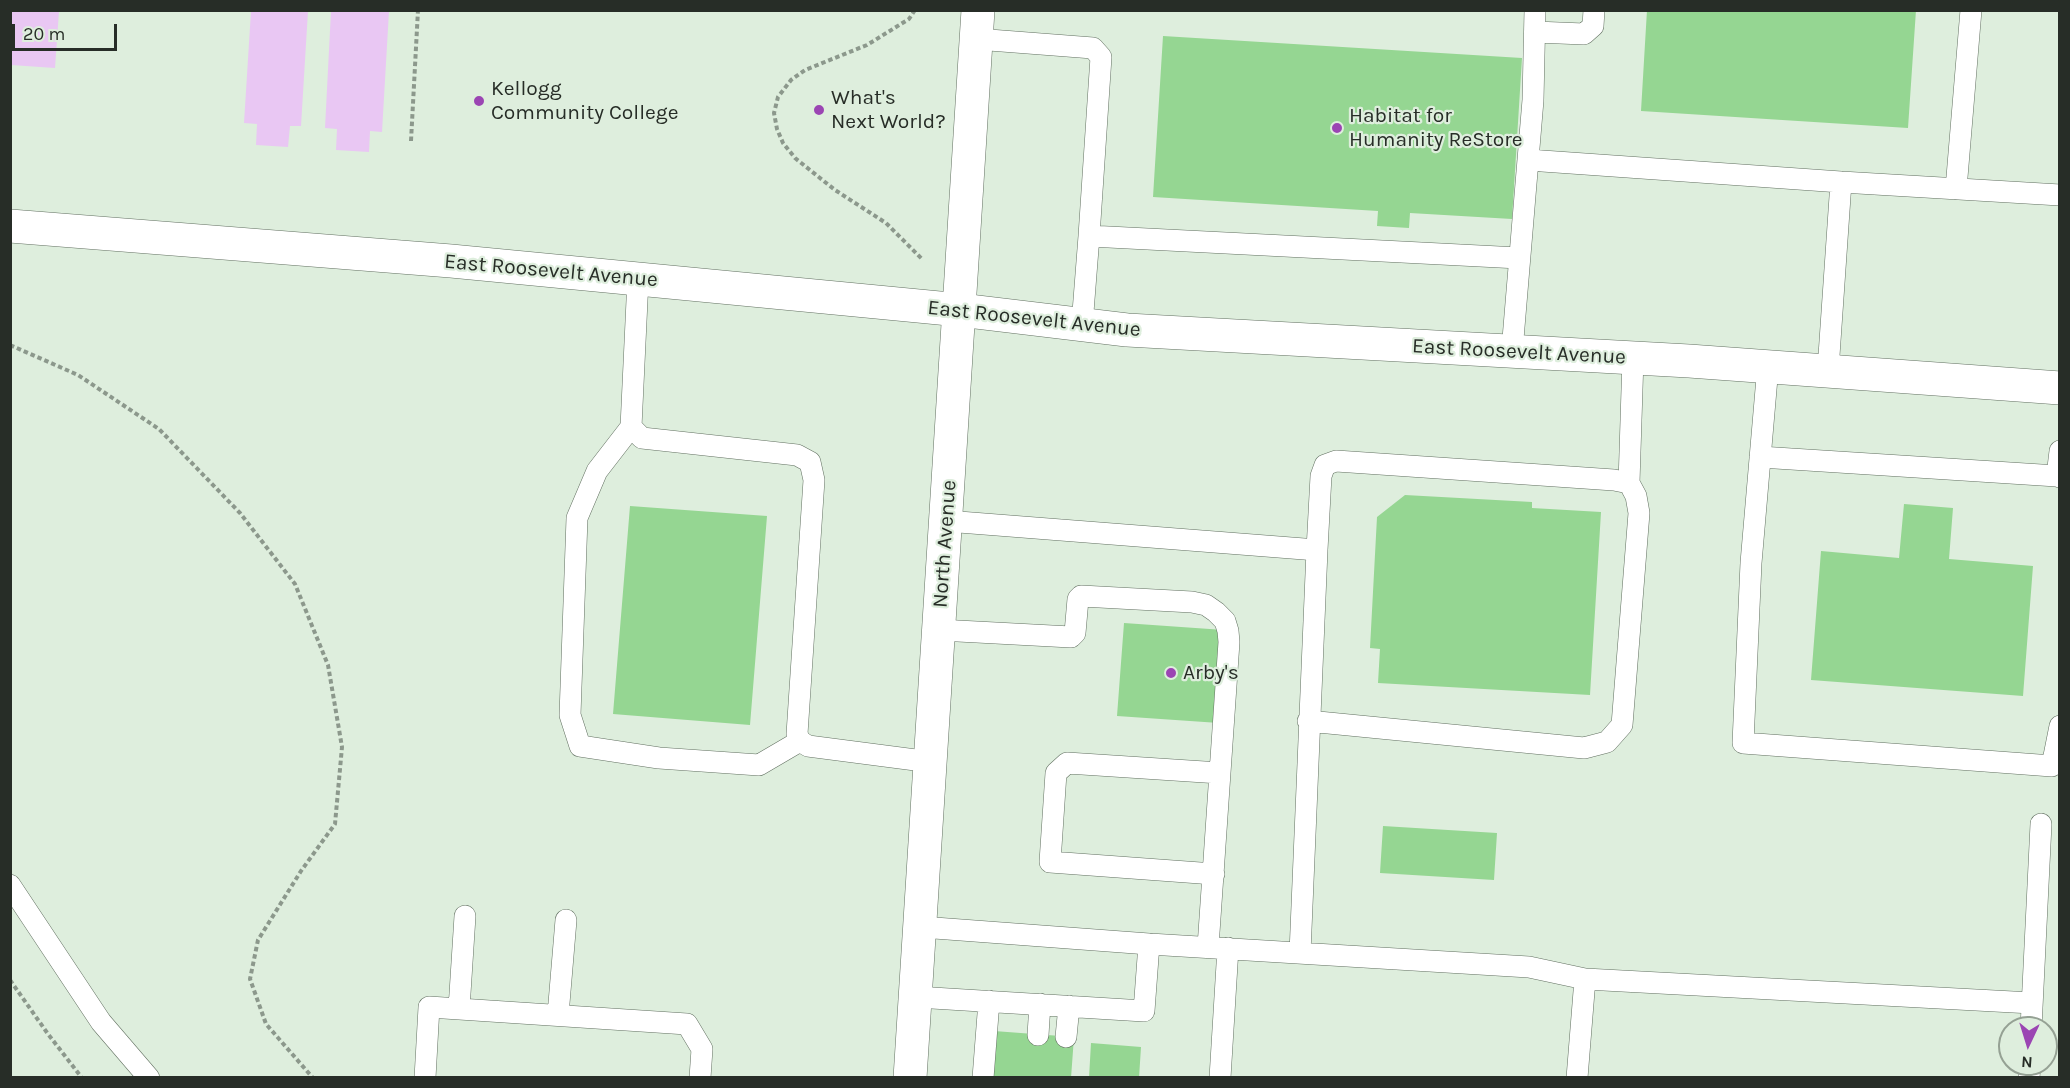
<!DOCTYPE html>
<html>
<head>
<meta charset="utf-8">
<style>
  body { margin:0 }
  #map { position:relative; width:2070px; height:1088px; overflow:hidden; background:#deeedd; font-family:Karla,sans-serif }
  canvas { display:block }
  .frame { position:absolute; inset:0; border:12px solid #272d27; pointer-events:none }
  .north { position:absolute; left:1998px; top:1016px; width:60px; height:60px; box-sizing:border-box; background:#deeedd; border:2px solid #95a194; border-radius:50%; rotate:184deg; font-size:16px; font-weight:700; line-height:24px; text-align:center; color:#272d27 }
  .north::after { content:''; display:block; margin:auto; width:21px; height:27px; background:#9b45b3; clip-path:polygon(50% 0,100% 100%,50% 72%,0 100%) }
  .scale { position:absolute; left:12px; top:24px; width:105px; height:27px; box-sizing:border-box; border:3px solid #272d27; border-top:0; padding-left:8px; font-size:18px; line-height:21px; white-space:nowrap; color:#272d27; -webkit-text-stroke:4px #deeedd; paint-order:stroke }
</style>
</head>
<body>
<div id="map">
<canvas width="2070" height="1088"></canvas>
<div class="frame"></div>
<div class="north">N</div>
<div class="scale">20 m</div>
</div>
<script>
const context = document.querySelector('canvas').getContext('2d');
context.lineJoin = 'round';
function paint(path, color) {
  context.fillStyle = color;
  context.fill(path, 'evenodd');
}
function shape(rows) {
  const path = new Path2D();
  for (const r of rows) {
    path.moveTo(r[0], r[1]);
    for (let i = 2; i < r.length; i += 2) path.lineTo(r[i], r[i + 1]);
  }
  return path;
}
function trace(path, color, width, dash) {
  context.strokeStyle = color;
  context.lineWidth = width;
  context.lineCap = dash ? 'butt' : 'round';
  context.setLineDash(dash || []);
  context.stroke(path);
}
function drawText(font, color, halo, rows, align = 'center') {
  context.font = font + ' Karla,sans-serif';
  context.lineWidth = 4.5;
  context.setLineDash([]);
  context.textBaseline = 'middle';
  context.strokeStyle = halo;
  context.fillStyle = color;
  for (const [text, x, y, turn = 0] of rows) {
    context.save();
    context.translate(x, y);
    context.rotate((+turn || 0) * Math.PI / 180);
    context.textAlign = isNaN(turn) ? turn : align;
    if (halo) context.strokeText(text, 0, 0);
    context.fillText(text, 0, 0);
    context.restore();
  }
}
paint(shape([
  [10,11,59,11,55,68,11,65],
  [251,11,308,11,301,126,290,126,288,147,256,145,257,124,244,123],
  [331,11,389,11,382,132,370,131,369,152,336,150,337,129,325,128]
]), '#e9c7f3');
paint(shape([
  [1647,10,1916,10,1908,128,1641,111],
  [1163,36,1522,58,1512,219,1410,213,1409,228,1377,226,1378,211,1153,197],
  [1405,495,1532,502,1532,508,1601,512,1590,695,1378,683,1380,649,1370,648,1377,517],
  [1904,504,1953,508,1949,559,2033,566,2023,696,1811,680,1821,551,1899,558],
  [630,506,767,516,750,725,613,714],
  [1124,623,1224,630,1219,723,1117,716],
  [1383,826,1497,833,1494,880,1380,873],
  [994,1031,1074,1037,1071,1078,990,1078],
  [1091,1043,1141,1047,1139,1078,1089,1078]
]), '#95d692');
const lane = shape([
  [1535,32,1584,34,1593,26,1594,10],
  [976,39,1093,48,1101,57,1089,236],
  [1528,160,1841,182],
  [1956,189,1971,10],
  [638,279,631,427,642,438,797,455,810,462,814,480,797,734,800,741,808,746,931,762],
  [1082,325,1089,236,1519,258],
  [1512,351,1533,100,1535,10],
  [1768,366,1751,563,1743,743,2052,766,2060,726],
  [1828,370,1841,182,2060,195],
  [631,427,597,471,577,518,570,715,580,746,659,758,759,765,800,741],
  [2060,451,2057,476,2060,477],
  [1760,457,2057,476],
  [1629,483,1633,358],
  [946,521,1317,550,1300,953],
  [939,630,1071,637,1075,633,1078,599,1081,596,1192,602,1206,605,1216,612,1225,621,1228,631,1229,642,1208,947],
  [1308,721,1584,748,1607,742,1622,725,1639,513,1636,496,1629,483,1614,480,1336,461,1325,465,1321,476,1317,550],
  [1214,874,1050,862,1056,773,1067,763,1220,773],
  [10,885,101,1022,149,1078],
  [921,927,1149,944,1529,967,1585,979,1577,1078],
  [1585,979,2032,1003],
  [916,997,1144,1011,1149,944],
  [459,1009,465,916],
  [558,1015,566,920],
  [2031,1028,2041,824],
  [1038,1035,1040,1004],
  [1066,1037,1069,1006],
  [425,1078,429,1007,687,1024,702,1049,700,1078],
  [983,1078,989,1001],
  [1220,1078,1228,948],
  [2029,1078,2030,1064]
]);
const street = shape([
  [10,226,451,261,960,310,1127,330,1689,361,2060,388]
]);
const secondary = shape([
  [910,1078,978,10]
]);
trace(lane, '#627061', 22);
trace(street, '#627061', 34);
trace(secondary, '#627061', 34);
trace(shape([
  [915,10,909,19,867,45,805,70,791,80,778,97,774,113,777,129,783,143,795,158,835,190,886,223,923,260],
  [411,141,418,10],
  [10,345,78,375,159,429,240,513,295,584,328,665,342,747,335,824,301,871,258,940,250,979,266,1024,313,1078],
  [10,980,48,1034,82,1078]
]), '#8c988c', 4, [4.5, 3]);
trace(lane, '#fff', 21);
trace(street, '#fff', 33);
trace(secondary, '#fff', 33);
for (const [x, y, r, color] of [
  [479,101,6,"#9b45b3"],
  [819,110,6,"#9b45b3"],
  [1337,128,6,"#9b45b3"],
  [1171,673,6,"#9b45b3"]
]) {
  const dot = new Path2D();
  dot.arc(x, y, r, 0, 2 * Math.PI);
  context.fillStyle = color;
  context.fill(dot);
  trace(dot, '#deeedd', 2);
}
drawText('21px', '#272d27', '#deeedd', [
  ["Kellogg",491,89],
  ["Community College",491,113],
  ["What's",831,98],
  ["Next World?",831,122],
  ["Habitat for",1349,116],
  ["Humanity ReStore",1349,140],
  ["Arby's",1183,673]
], 'left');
drawText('21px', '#272d27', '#deeedd', [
  ["East Roosevelt Avenue",551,271,5],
  ["East Roosevelt Avenue",1034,319,6],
  ["East Roosevelt Avenue",1519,352,3],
  ["North Avenue",945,544,-86]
]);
</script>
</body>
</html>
